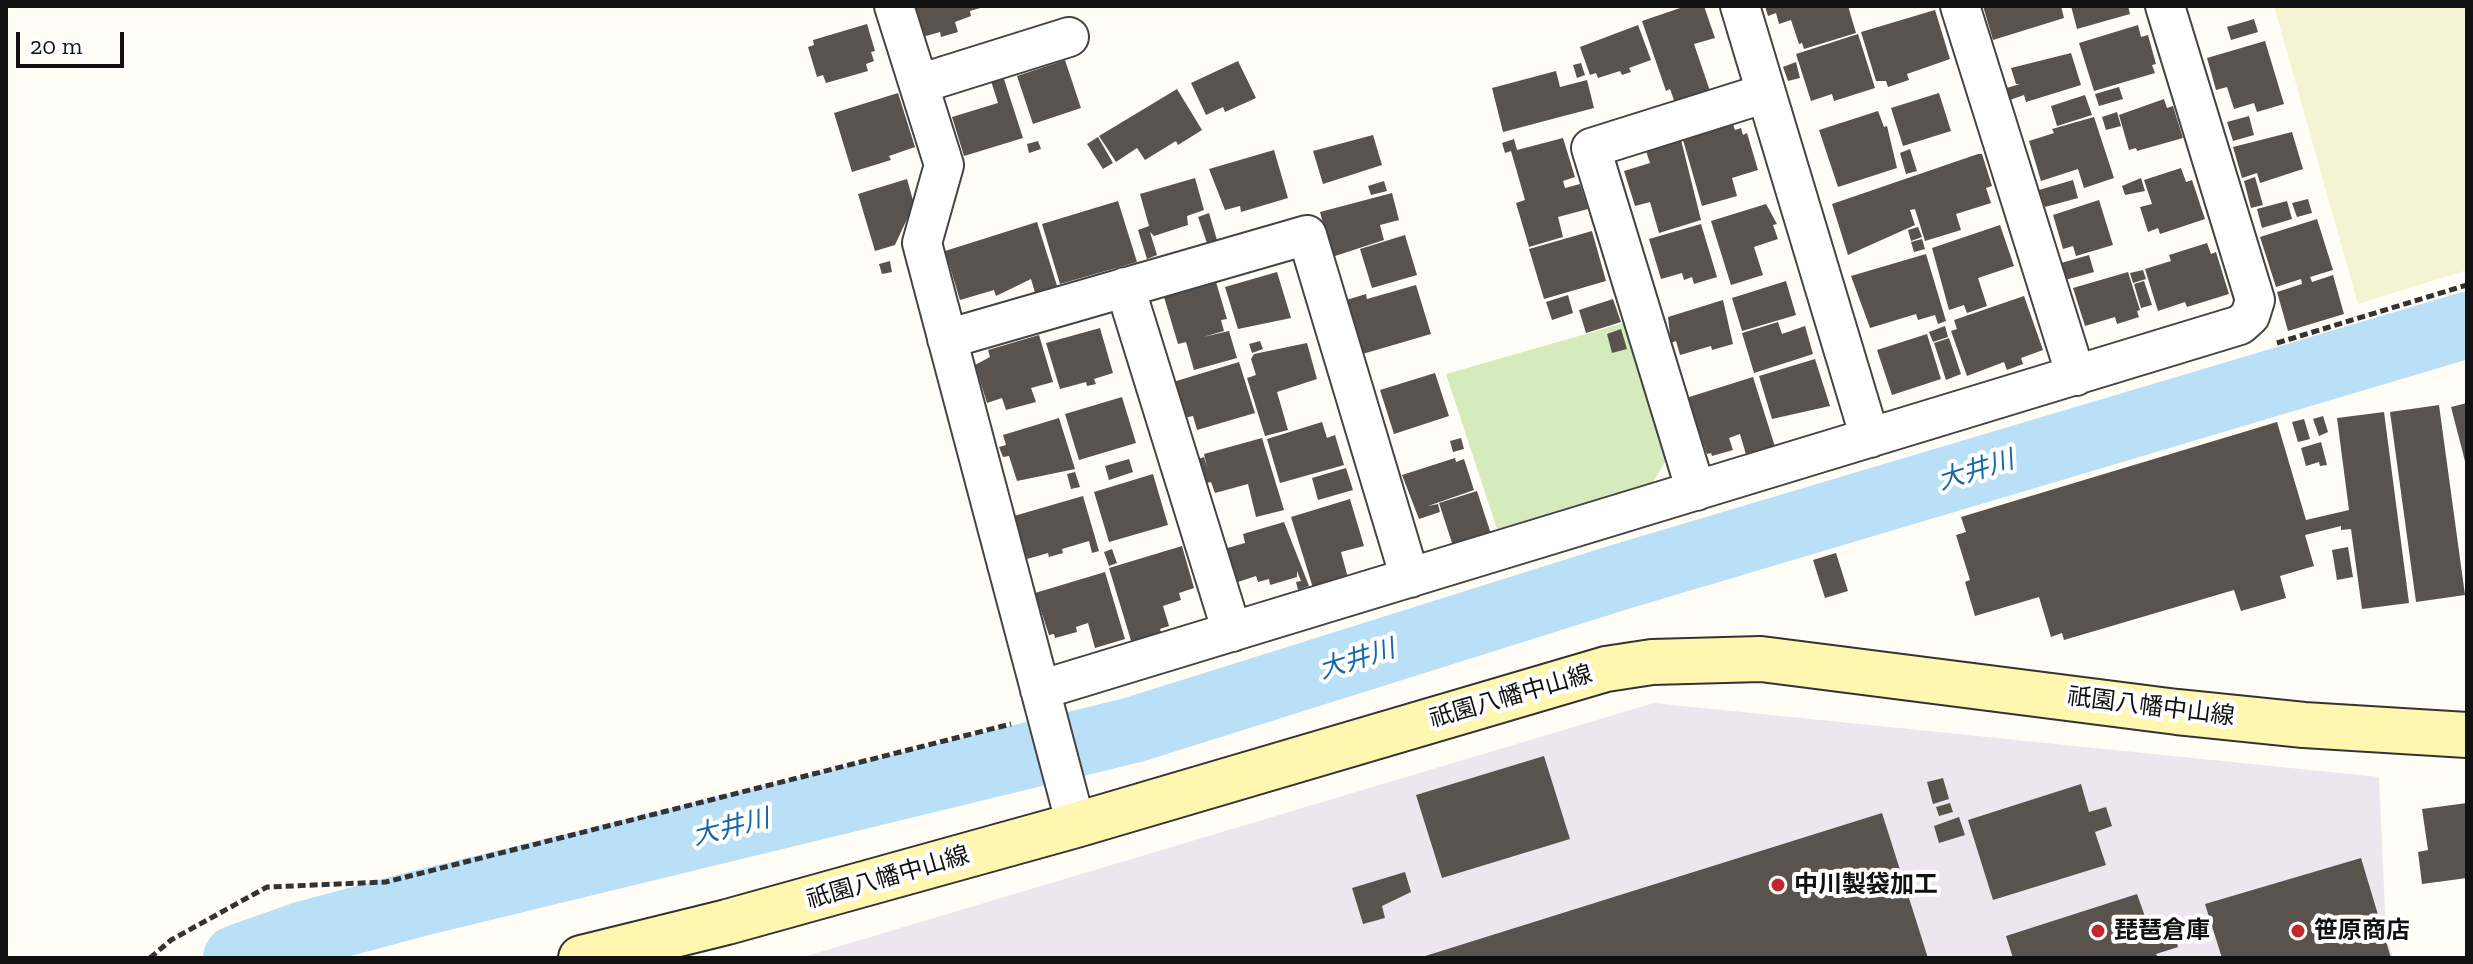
<!DOCTYPE html>
<html>
<head>
<meta charset="utf-8">
<style>
  body { margin:0 }
  #map { position:relative; width:2473px; height:964px; overflow:hidden; background:#fffdf5; font-family:"Zilla Slab",serif }
  canvas { display:block }
  .frame { position:absolute; inset:0; border:8px solid #111; pointer-events:none }
  .scale { position:absolute; left:16px; top:32px; width:108px; height:36px; box-sizing:border-box; border:4px solid #111; border-top:0; padding-left:10px; font-size:24px; line-height:28px; white-space:nowrap; color:#111; -webkit-text-stroke:6px #fff; paint-order:stroke }
</style>
</head>
<body>
<div id="map">
<canvas width="2473" height="964"></canvas>
<div class="frame"></div>
<div class="scale">20 m</div>
</div>
<script>
const context = document.querySelector('canvas').getContext('2d');
context.lineJoin = 'round';
function paint(path, color) {
  context.fillStyle = color;
  context.fill(path, 'evenodd');
}
function shape(rows) {
  const path = new Path2D();
  for (const r of rows) {
    path.moveTo(r[0], r[1]);
    for (let i = 2; i < r.length; i += 2) path.lineTo(r[i], r[i + 1]);
  }
  return path;
}
function trace(path, color, width, dash) {
  context.strokeStyle = color;
  context.lineWidth = width;
  context.lineCap = dash ? 'butt' : 'round';
  context.setLineDash(dash || []);
  context.stroke(path);
}
function drawText(font, color, halo, rows, align = 'center') {
  context.font = font + ' "Zilla Slab","Noto Sans JP",serif';
  context.lineWidth = 8;
  context.setLineDash([]);
  context.textBaseline = 'middle';
  context.strokeStyle = halo;
  context.fillStyle = color;
  for (const [text, x, y, turn = 0] of rows) {
    context.save();
    context.translate(x, y);
    context.rotate((+turn || 0) * Math.PI / 180);
    context.textAlign = isNaN(turn) ? turn : align;
    if (halo) context.strokeText(text, 0, 0);
    context.fillText(text, 0, 0);
    context.restore();
  }
}
paint(shape([
  [1654,703,2379,777,2386,933,2393,958,800,958]
]), '#eee6ef');
paint(shape([
  [2274,6,2467,6,2467,270,2358,304]
]), '#f6f3d4');
paint(shape([
  [1624,323,1666,460,1651,486,1498,532,1446,374]
]), '#d5ebbd');
trace(shape([
  [236,958,301,935,417,904,1133,730,1620,577,2467,325]
]), '#b9e0f7', 66);
paint(shape([
  [909,6,979,6,980,8,970,11,971,16,955,22,958,32,941,37,940,32,919,38],
  [1686,6,1704,6,1715,38,1694,44,1710,91,1675,103,1670,89,1666,91,1642,21],
  [1765,6,1848,6,1856,33,1804,49,1802,43,1799,44,1791,20,1779,24,1776,13,1768,16],
  [1983,6,2061,6,2064,18,1993,40],
  [2071,6,2128,6,2130,14,2077,29],
  [1935,10,1950,59,1907,74,1909,80,1888,87,1886,81,1876,81,1861,32],
  [2254,19,2258,32,2231,40,2227,27],
  [867,24,875,51,871,52,874,61,866,64,868,71,826,83,823,75,817,77,808,47,814,45,813,40],
  [1638,25,1651,60,1629,68,1631,72,1622,75,1620,71,1598,78,1596,73,1590,75,1580,47],
  [2138,25,2141,37,2148,35,2156,64,2152,65,2155,73,2094,91,2079,43],
  [1858,34,1875,88,1834,101,1832,94,1811,101,1796,54],
  [2265,41,2284,104,2257,112,2254,103,2234,109,2227,87,2216,90,2207,58],
  [2071,53,2081,85,2026,102,2024,95,2007,101,2003,89,2020,84,2016,84,2011,68],
  [1065,60,1081,108,1033,124,1017,76],
  [1238,61,1256,98,1225,112,1223,107,1206,115,1191,83],
  [1796,62,1800,78,1788,81,1783,67],
  [1581,63,1585,75,1577,78,1573,65],
  [1556,71,1560,87,1587,80,1594,108,1503,132,1492,88],
  [1003,76,1023,138,964,156,952,117,998,103,991,81],
  [2119,87,2123,99,2099,106,2095,94],
  [1177,89,1202,130,1178,145,1176,141,1145,160,1137,148,1116,162,1099,136],
  [898,93,915,147,889,156,891,160,852,172,834,113],
  [1939,93,1951,131,1903,146,1891,108],
  [2085,95,2092,115,2057,126,2051,106],
  [2164,99,2167,108,2173,106,2183,138,2137,151,2136,148,2129,150,2119,115],
  [1878,111,1884,127,1887,126,1897,168,1838,187,1819,130],
  [2117,112,2121,126,2106,130,2102,117],
  [2249,116,2254,135,2233,141,2227,122],
  [2094,117,2114,178,2084,188,2078,169,2041,181,2029,141,2054,133,2052,129],
  [1733,124,1735,130,1741,128,1743,135,1747,133,1758,170,1732,178,1737,196,1702,206,1683,140],
  [2292,132,2303,169,2260,183,2257,173,2242,178,2233,147],
  [1373,135,1382,165,1323,184,1313,151],
  [1098,137,1113,163,1103,169,1087,144],
  [1563,138,1575,177,1563,181,1565,188,1580,184,1588,209,1558,217,1563,237,1529,247,1516,203,1525,200,1511,151,1505,153,1502,143,1514,139,1517,150],
  [1681,140,1701,220,1659,233,1650,202,1635,206,1624,171,1650,163,1646,151],
  [1038,141,1041,149,1029,153,1027,144],
  [1910,149,1917,171,1906,174,1900,153],
  [1274,150,1288,198,1241,212,1240,206,1225,210,1209,169],
  [1978,154,1982,154,1992,186,1986,188,1991,203,1956,214,1961,230,1925,241,1915,209,1910,210,1915,225,1848,255,1832,204],
  [2181,168,2186,182,2192,180,2205,219,2160,234,2158,228,2148,232,2140,207,2152,204,2144,180],
  [2255,177,2263,205,2251,208,2244,181],
  [1195,178,1204,210,1187,216,1188,225,1154,236,1150,232,1157,255,1147,259,1138,230,1149,226,1140,194],
  [2141,178,2145,191,2125,195,2122,186],
  [907,179,914,204,895,245,875,251,858,194],
  [2073,180,2078,198,2045,207,2039,190],
  [1384,181,1387,191,1371,195,1368,186],
  [1392,193,1399,220,1380,225,1384,240,1332,257,1320,212],
  [2308,199,2312,213,2297,217,2292,203],
  [2099,200,2113,245,2076,256,2073,246,2063,249,2053,215],
  [1118,201,1137,262,1060,284,1042,224],
  [2287,201,2292,219,2262,228,2257,209],
  [1766,204,1777,224,1773,225,1778,239,1754,247,1763,275,1731,285,1711,221],
  [1209,213,1217,240,1207,243,1198,217],
  [2317,219,2333,270,2310,277,2312,282,2333,275,2344,314,2288,331,2277,292,2302,284,2301,279,2276,287,2260,237],
  [1037,222,1058,289,1036,296,1031,279,996,296,994,290,960,300,945,251],
  [1701,224,1717,277,1694,284,1692,277,1684,280,1682,273,1661,279,1649,239],
  [2000,225,2014,266,1978,278,1987,306,1967,313,1964,305,1949,310,1932,248],
  [1918,227,1922,237,1911,241,1908,230],
  [1592,231,1606,281,1544,299,1529,249],
  [1405,235,1417,275,1372,288,1360,249],
  [1922,239,1925,249,1914,252,1911,242],
  [2207,243,2211,254,2216,252,2229,294,2187,307,2185,302,2158,311,2145,269,2171,261,2169,255],
  [1926,254,1946,321,1938,324,1935,315,1918,320,1916,314,1870,328,1851,276],
  [2089,255,2094,272,2065,280,2061,263],
  [890,261,892,272,882,274,879,264],
  [2143,270,2146,279,2133,283,2130,273],
  [1277,272,1291,318,1238,329,1225,287],
  [2128,272,2140,310,2137,311,2139,317,2117,324,2115,317,2085,326,2073,288],
  [1786,281,1796,315,1742,331,1732,298],
  [2144,281,2152,305,2141,308,2134,284],
  [1216,282,1227,319,1221,320,1224,331,1203,337,1229,331,1237,358,1194,370,1186,342,1178,344,1164,297],
  [1416,285,1431,334,1359,355,1343,301,1366,294,1367,299],
  [1568,295,1573,313,1552,320,1546,302],
  [2024,296,2043,350,2021,358,2023,364,2007,370,2004,362,1967,376,1951,331,1957,329,1954,320],
  [1613,299,1621,322,1586,333,1579,310],
  [1723,300,1733,344,1712,350,1711,346,1680,355,1676,341,1671,343,1668,317],
  [1778,322,1782,334,1805,326,1813,354,1754,373,1742,333],
  [1945,326,1948,337,1933,342,1929,332],
  [1100,328,1113,373,1094,379,1096,384,1087,386,1086,382,1060,389,1046,343],
  [1621,329,1627,349,1612,353,1607,334],
  [1927,334,1941,379,1892,395,1877,350],
  [1039,335,1053,382,1031,388,1036,402,1006,410,1002,398,987,403,975,365,990,357,988,350],
  [1949,338,1961,374,1946,380,1934,343],
  [1260,341,1263,349,1252,353,1249,344],
  [1307,343,1317,379,1277,392,1288,430,1265,436,1247,378,1256,375,1251,359,1254,354],
  [1815,359,1830,406,1772,419,1759,376],
  [1239,362,1255,413,1197,430,1193,416,1184,418,1173,382],
  [1435,373,1449,416,1394,434,1380,390],
  [1753,377,1776,450,1747,458,1740,434,1729,438,1733,450,1712,456,1711,453,1707,454,1686,398],
  [1122,397,1136,443,1079,460,1065,414],
  [2467,403,2467,464,2466,465,2451,407],
  [2439,405,2465,595,2416,602,2390,412],
  [2384,412,2409,603,2362,609,2351,529,2341,530,2341,526,2305,535,2314,566,2280,576,2286,598,2241,611,2234,590,2064,640,2062,633,2051,637,2039,597,1975,616,1965,582,1970,580,1956,535,1966,532,1961,517,2277,422,2306,520,2349,510,2337,418],
  [2323,416,2328,432,2319,436,2313,419],
  [1059,418,1075,469,1017,481,1009,456,1003,457,999,447,1006,445,1003,435],
  [2304,419,2310,439,2298,442,2292,422],
  [1322,422,1327,438,1335,435,1344,465,1280,483,1267,439],
  [1262,438,1284,510,1256,517,1248,484,1215,493,1211,482,1203,484,1196,460,1204,457,1207,467,1204,454],
  [1461,438,1464,449,1453,452,1450,441],
  [2321,442,2327,465,2320,466,2319,462,2306,466,2301,448],
  [1455,458,1456,462,1464,459,1474,490,1428,506,1438,504,1440,512,1419,519,1402,475],
  [1129,459,1133,472,1109,480,1105,466],
  [1346,468,1353,490,1318,500,1312,478],
  [1075,472,1080,487,1071,489,1067,474],
  [1153,474,1168,525,1109,542,1094,492],
  [1477,491,1491,534,1453,546,1439,503],
  [1083,496,1099,551,1092,553,1089,541,1062,549,1063,553,1049,557,1048,553,1027,559,1014,516],
  [1350,499,1364,546,1341,552,1348,578,1313,588,1291,517],
  [1284,522,1309,586,1298,590,1296,582,1301,581,1297,571,1297,577,1270,585,1269,579,1258,582,1256,576,1235,583,1224,549,1245,543,1243,534],
  [1182,546,1194,588,1179,593,1181,600,1163,606,1169,626,1160,629,1162,635,1132,644,1109,568],
  [2348,547,2353,577,2337,580,2332,550],
  [1112,549,1117,563,1109,566,1104,552],
  [1836,553,1848,591,1825,598,1813,560],
  [1105,572,1125,639,1095,648,1088,623,1076,627,1077,632,1055,638,1054,634,1049,635,1035,593],
  [1544,756,1570,839,1442,878,1416,795],
  [1943,778,1949,799,1933,804,1927,782],
  [2081,784,2089,812,2106,807,2112,826,2095,832,2106,865,1993,900,1968,820],
  [1950,803,1953,812,1939,816,1936,807],
  [2467,803,2467,878,2422,884,2418,852,2428,850,2422,809],
  [1882,813,1928,958,1422,958,1422,957],
  [1959,817,1965,835,1939,843,1934,826],
  [2361,858,2391,958,2222,958,2205,904],
  [1405,872,1411,892,1382,906,1385,918,1363,924,1352,888],
  [2137,894,2148,925,2169,918,2178,947,2156,954,2158,958,2013,958,2006,936]
]), '#5a524d');
const minor = shape([
  [894,6,944,165,922,243,1076,825],
  [1740,6,1870,438],
  [1960,6,2076,376],
  [919,84,1069,37],
  [1125,287,1232,632],
  [947,339,1307,235,1410,578],
  [1696,491,1591,148,1766,93],
  [1040,690,2240,325,2250,316,2255,300,2165,6]
]);
const secondary = shape([
  [581,958,727,922,1076,825,1606,669,1652,662,1761,659,2177,712,2304,725,2467,735]
]);
trace(minor, '#444', 42);
trace(secondary, '#333', 48);
trace(shape([
  [2277,343,2467,285],
  [150,958,171,940,267,887,386,882,1011,724]
]), '#333', 5, [8, 4]);
trace(minor, '#fff', 38);
trace(secondary, '#fff6b0', 44);
for (const [x, y, r, color] of [
  [1778,885,8,"#c4262e"],
  [2098,931,8,"#c4262e"],
  [2298,931,8,"#c4262e"]
]) {
  const dot = new Path2D();
  dot.arc(x, y, r, 0, 2 * Math.PI);
  context.fillStyle = color;
  context.fill(dot);
  trace(dot, '#fff', 3);
}
drawText('24px', '#111', '#fff', [
  ["祇園八幡中山線",1511,697,-16],
  ["祇園八幡中山線",2151,707,7],
  ["祇園八幡中山線",888,878,-16]
]);
drawText('bold 24px', '#111', '#fff', [
  ["中川製袋加工",1794,885],
  ["琵琶倉庫",2114,931],
  ["笹原商店",2314,931]
], 'left');
drawText('italic 26px', '#1768a6', '#fff', [
  ["大井川",1976,471,-17],
  ["大井川",1357,660,-17],
  ["大井川",731,828,-14]
]);
</script>
</body>
</html>
